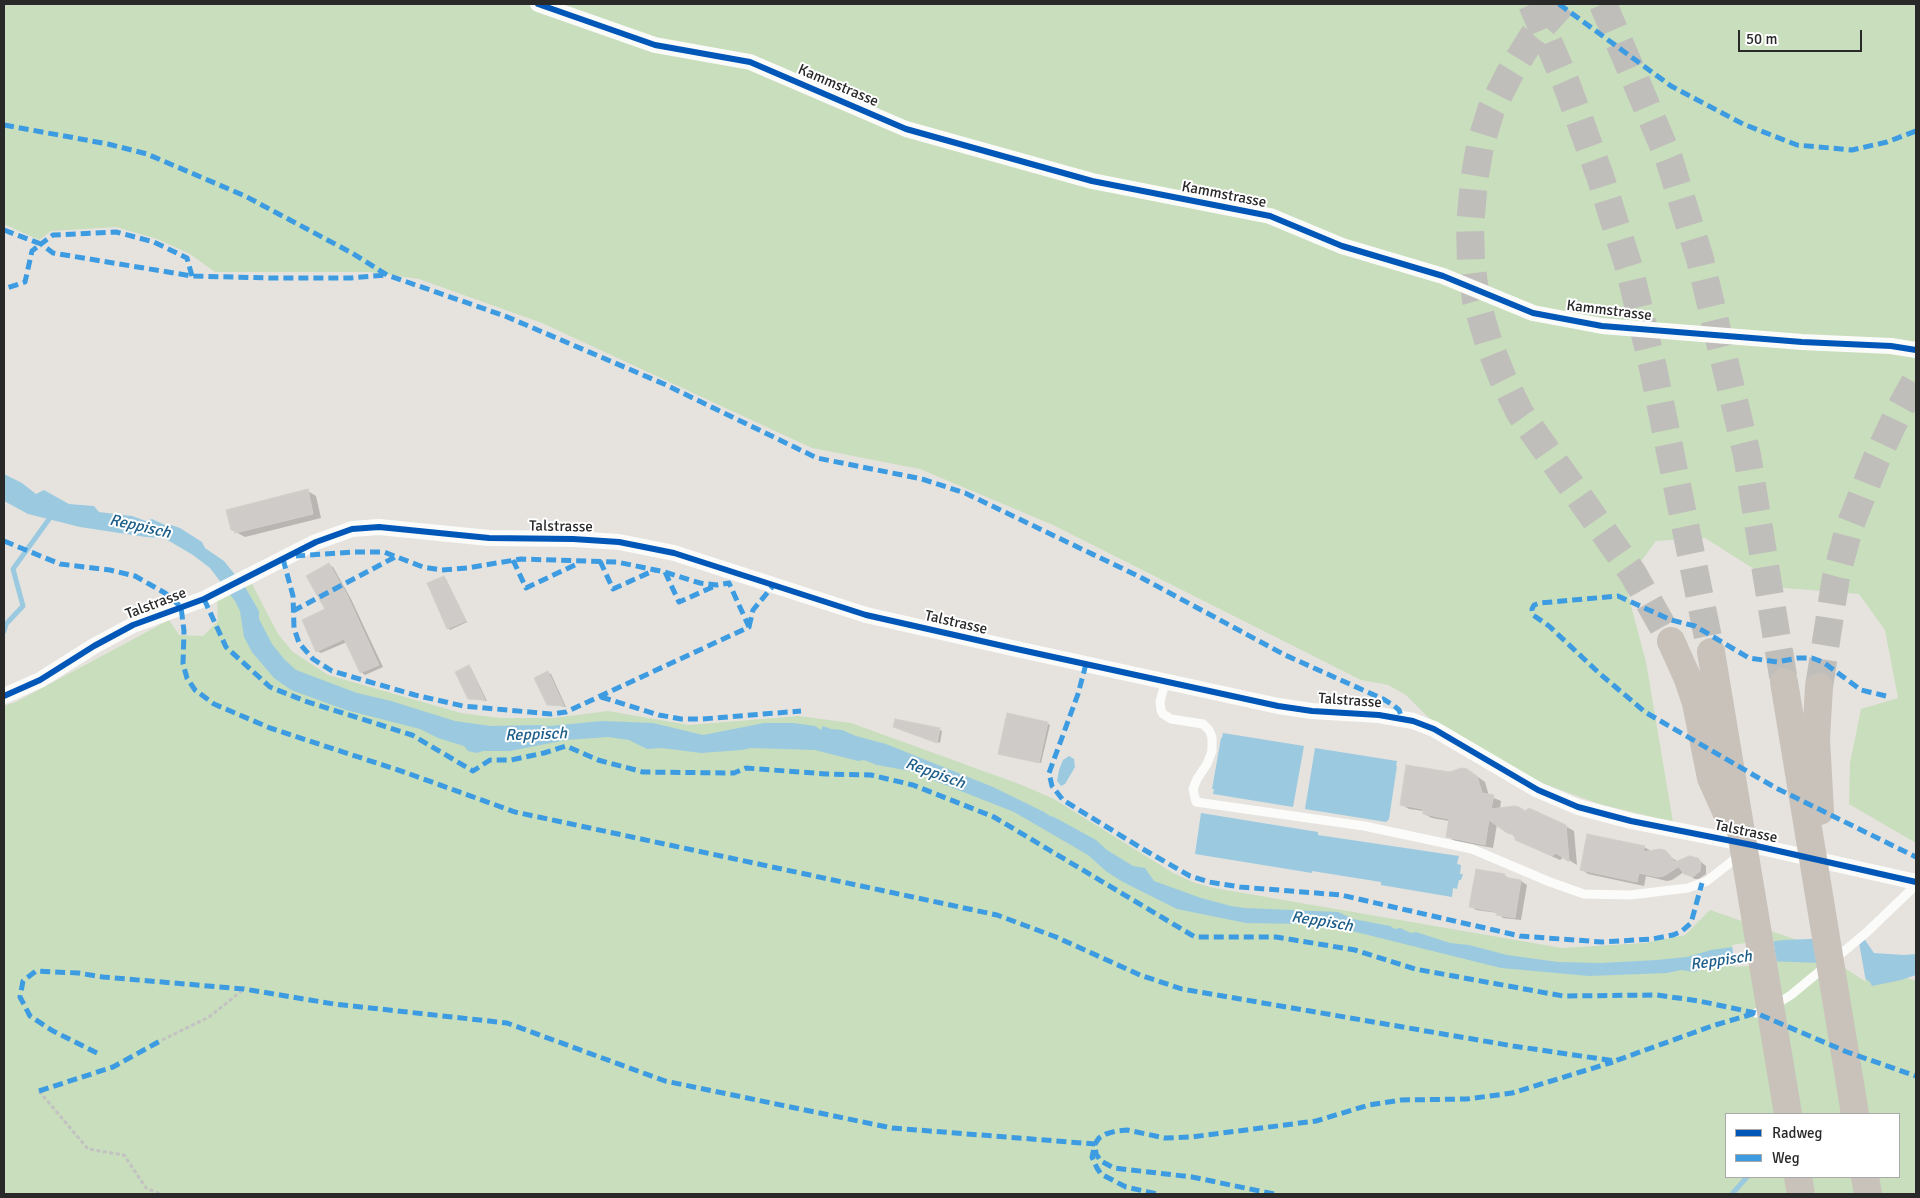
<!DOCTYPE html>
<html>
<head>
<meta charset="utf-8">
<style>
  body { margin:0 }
  #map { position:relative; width:1920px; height:1198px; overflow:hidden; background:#e6e3df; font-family:Signika,sans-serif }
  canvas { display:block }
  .frame { position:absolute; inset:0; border:5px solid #292929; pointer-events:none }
  .legend { position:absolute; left:1725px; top:1113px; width:175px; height:65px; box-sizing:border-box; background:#fff; border:1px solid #a9a9a9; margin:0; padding:6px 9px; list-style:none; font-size:15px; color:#292929 }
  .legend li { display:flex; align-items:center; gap:10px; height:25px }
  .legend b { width:25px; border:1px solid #a9a9a9 }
  .scale { position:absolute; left:1738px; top:30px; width:124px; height:22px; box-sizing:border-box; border:2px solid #292929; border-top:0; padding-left:6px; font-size:15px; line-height:18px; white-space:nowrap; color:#292929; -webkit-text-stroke:4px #fff; paint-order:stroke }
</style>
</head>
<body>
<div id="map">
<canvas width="1920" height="1198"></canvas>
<div class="frame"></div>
<ul class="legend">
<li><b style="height:6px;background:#0057b8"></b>Radweg</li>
<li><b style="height:6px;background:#3d9ce1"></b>Weg</li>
</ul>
<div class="scale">50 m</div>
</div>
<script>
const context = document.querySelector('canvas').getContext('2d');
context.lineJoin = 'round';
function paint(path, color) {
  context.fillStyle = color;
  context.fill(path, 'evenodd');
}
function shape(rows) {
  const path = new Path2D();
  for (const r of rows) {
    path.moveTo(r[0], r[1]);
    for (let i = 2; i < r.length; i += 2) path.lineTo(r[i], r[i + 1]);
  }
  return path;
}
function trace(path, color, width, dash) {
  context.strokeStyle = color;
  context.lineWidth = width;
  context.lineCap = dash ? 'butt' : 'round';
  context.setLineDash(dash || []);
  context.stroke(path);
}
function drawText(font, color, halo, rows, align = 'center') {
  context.font = font + ' Signika,sans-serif';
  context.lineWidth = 4;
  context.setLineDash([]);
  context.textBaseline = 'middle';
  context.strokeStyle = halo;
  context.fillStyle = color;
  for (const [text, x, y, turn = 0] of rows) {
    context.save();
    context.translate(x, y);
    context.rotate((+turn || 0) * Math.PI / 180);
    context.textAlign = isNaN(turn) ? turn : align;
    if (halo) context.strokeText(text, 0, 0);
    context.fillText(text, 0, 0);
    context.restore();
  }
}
paint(shape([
  [4,4,1916,4,1916,843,1849,804,1850,763,1861,709,1898,698,1885,630,1859,594,1784,588,1705,538,1656,541,1625,583,1646,662,1673,822,1599,804,1542,783,1430,719,1406,695,1388,685,1361,680,1053,525,920,469,812,448,542,323,419,279,370,272,215,272,190,254,157,239,116,227,51,231,39,240,4,224],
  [252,584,278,634,293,652,328,675,461,713,500,718,554,718,608,711,689,725,799,716,851,723,1022,785,1054,799,1173,873,1195,883,1214,888,1562,948,1644,943,1685,935,1710,910,1916,981,1916,1194,4,1194,4,706,16,702,169,620,179,635,203,636,218,621,217,600],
  [1726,1114,1899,1114,1899,1177,1726,1177]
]), '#c8debc');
paint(shape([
  [4,474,22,483,36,494,44,490,69,504,94,506,99,512,132,516,146,521,152,519,165,525,171,525,180,528,202,542,205,548,224,561,245,587,259,611,259,619,272,644,284,659,296,670,357,693,391,701,455,721,491,726,537,725,549,726,602,721,653,723,703,735,764,723,793,723,815,726,821,730,823,726,831,729,842,730,856,736,886,744,993,787,1044,812,1050,816,1054,817,1096,840,1107,850,1133,866,1145,868,1154,881,1201,898,1231,906,1245,908,1338,912,1353,919,1390,926,1395,929,1400,928,1411,933,1416,932,1450,943,1469,945,1507,955,1558,962,1600,963,1657,960,1687,957,1711,950,1783,940,1836,938,1865,940,1874,953,1904,955,1916,954,1916,975,1901,980,1872,986,1870,982,1844,965,1820,963,1766,961,1711,967,1694,972,1681,970,1667,973,1589,976,1501,968,1356,932,1309,924,1246,923,1177,909,1123,882,1107,872,1088,855,1014,812,910,771,877,765,864,760,858,761,815,750,751,748,742,750,701,753,662,748,647,749,629,740,608,737,566,740,510,751,483,751,477,753,468,751,464,746,438,738,420,729,346,710,291,690,274,678,252,652,244,637,240,611,235,601,210,568,193,555,164,538,146,537,80,527,28,514,4,501],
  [1223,733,1304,746,1293,807,1213,794,1214,789,1212,789,1221,738,1222,738],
  [1315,748,1397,761,1396,766,1397,766,1389,819,1386,822,1305,809],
  [1069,756,1074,759,1075,767,1065,784,1061,786,1057,781,1059,770,1063,760],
  [1201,813,1318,832,1318,835,1459,856,1457,864,1461,865,1460,874,1463,874,1461,880,1459,880,1457,889,1453,888,1452,897,1381,885,1381,882,1312,871,1312,873,1195,854]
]), '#9bcae0');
paint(shape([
  [1836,935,1858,937,1866,982,1843,967],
  [1773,939,1777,964,1735,967,1732,945]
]), '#e6e3df');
paint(shape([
  [308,491,316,496,321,518,245,537,232,530],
  [329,565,333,567,351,599,383,667,365,675,361,672,347,642,321,653,317,651,326,610],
  [444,578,446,579,467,622,450,630,448,628],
  [469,666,471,668,487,701,468,698],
  [548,673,551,674,566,707,548,704],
  [896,720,940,730,942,731,940,743,897,727],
  [1047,723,1050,725,1041,763,1002,755],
  [1475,775,1485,782,1489,796,1501,801,1500,809,1526,812,1565,826,1574,831,1577,865,1564,857,1560,860,1525,844,1497,824,1493,848,1455,841,1447,836,1449,821,1432,818,1424,814,1424,811,1409,809,1401,804],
  [1644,847,1653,852,1664,852,1678,862,1700,861,1706,866,1706,874,1699,879,1695,879,1684,872,1672,880,1667,881,1646,876,1644,886,1588,874,1581,869],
  [1504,875,1510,879,1521,881,1527,885,1521,920,1503,918,1498,913,1476,910,1470,906]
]), '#0003');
trace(shape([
  [4,631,6,624,23,606,13,569,52,515],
  [1732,1194,1747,1177]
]), '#9bcae0', 5);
const building = shape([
  [308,489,313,514,235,533,234,530,231,530,226,510,308,489],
  [329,563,347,595,379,665,360,673,344,639,316,652,302,620,325,609,306,576,329,563],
  [444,576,466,621,447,629,427,583,444,576],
  [469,665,485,700,468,699,455,672,469,665],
  [548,671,564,706,547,705,534,678,548,671],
  [1007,713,1048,722,1039,763,998,754,1007,713],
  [895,719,940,728,937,743,893,727,895,719],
  [1406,765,1450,772,1461,768,1467,769,1477,776,1482,793,1494,795,1491,809,1514,806,1519,807,1525,811,1529,808,1566,825,1569,862,1556,853,1552,856,1515,840,1515,835,1507,833,1489,820,1485,845,1446,837,1449,819,1423,814,1423,809,1400,805,1406,765],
  [1587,834,1645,846,1643,852,1659,849,1665,850,1669,854,1678,867,1664,876,1658,877,1639,873,1637,882,1580,870,1587,834],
  [1689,856,1698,858,1701,862,1700,871,1693,877,1684,874,1675,862,1689,856],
  [1476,869,1505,874,1504,877,1521,880,1515,918,1496,915,1497,912,1469,907,1476,869]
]);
paint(building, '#cecbc8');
trace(building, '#d1cfcb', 1);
trace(shape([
  [1532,4,1566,83,1600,176,1630,271,1653,368,1711,652],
  [1562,4,1533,36,1510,73,1491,110,1480,146,1474,181,1470,226,1471,261,1476,300,1489,344,1503,379,1520,413,1632,572,1671,641],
  [1603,4,1669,159,1700,259,1747,455,1784,682],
  [1819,687,1836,577,1849,528,1876,460,1900,409,1916,380]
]), '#c0bebb', 28, [28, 14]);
trace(shape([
  [162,1040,209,1017,244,989],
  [39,1091,88,1149,124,1155,146,1188,160,1194]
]), '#c3c2c2', 3, [4, 2.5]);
trace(shape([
  [1165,682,1160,702,1161,710,1163,714,1171,719,1203,724,1209,730,1212,737,1212,751,1207,764,1197,779,1193,789,1196,802,1364,826,1472,849,1550,882,1584,894,1630,895,1688,888,1707,881,1741,854],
  [1756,1013,1775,1005,1791,995,1866,933,1916,885]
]), '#fbfbfa', 9);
trace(shape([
  [538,4,655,45,750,62,906,129,1092,181,1270,216,1342,246,1443,276,1533,313,1602,326,1802,342,1891,346,1916,350],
  [4,696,40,680,94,646,133,625,204,599,316,542,352,529,379,527,489,538,573,539,619,542,674,553,866,615,1012,648,1278,706,1312,711,1379,715,1413,721,1434,729,1538,790,1578,807,1631,821,1752,845,1916,882]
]), '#fbfbfa', 16);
trace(shape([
  [1671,641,1688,679,1696,703,1711,778,1729,818],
  [1711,652,1788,1114],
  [1784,682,1855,1114],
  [1819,687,1816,739,1820,811],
  [1798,1177,1801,1194],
  [1865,1177,1868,1194]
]), '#c9c2ba', 28);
trace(shape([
  [1559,4,1671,86,1743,124,1797,145,1852,150,1887,142,1916,131],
  [4,125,108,144,147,154,245,196,352,253,387,275,505,316,664,384,817,458,922,479,965,493,1140,577,1285,655,1383,699,1393,705,1399,710,1402,718],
  [4,230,41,244,32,251,25,282,4,289],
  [192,276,187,258,154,242,116,232,53,235,41,244,53,253,192,276,271,278,350,278,387,275],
  [4,541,60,564,110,570,135,576,165,593,181,607,184,631,183,664,187,678,195,690,214,704,270,728,404,772,515,812,997,915,1056,937,1140,975,1182,989,1513,1046,1615,1061,1712,1026,1756,1013],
  [283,559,293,596,294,628,299,643,313,659,332,671,415,695,463,706,551,714,566,712,749,627,729,583,717,585,700,583,665,572,617,562,521,559,467,568,442,570,423,567,384,552,355,552,296,556],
  [513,560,526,588,579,563],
  [600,561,613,589,655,570],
  [665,572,679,602,715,586],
  [204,599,226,647,270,687,305,701,412,735,473,771,490,760,511,760,544,753,566,746,598,760,643,772,734,773,746,768,826,774,871,775,913,785,994,817,1195,937,1276,937,1355,950,1415,969,1563,996,1657,995,1699,1001,1756,1013,1847,1052,1916,1076],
  [293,611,397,556],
  [749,627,753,610,773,586],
  [1086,664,1078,694,1049,773,1052,786,1063,800,1141,848,1190,876,1209,882,1240,887,1341,895,1520,936,1602,942,1652,939,1673,935,1682,931,1691,923,1702,883],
  [1886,696,1861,690,1823,662,1812,658,1798,658,1777,662,1749,658,1695,626,1671,620,1618,596,1540,603,1534,605,1532,609,1533,615,1549,626,1599,673,1645,712,1776,788,1916,857],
  [601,697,659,715,681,719,702,719,801,711],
  [97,1053,53,1031,30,1016,20,997,23,981,36,971,78,973,103,977,244,989,334,1004,507,1023,665,1081,892,1128,1095,1144,1092,1157,1097,1168,1101,1174,1126,1187,1157,1194],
  [39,1091,113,1067,162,1040],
  [1274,1194,1192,1177,1114,1168,1101,1161,1096,1154,1095,1144,1099,1138,1106,1134,1116,1131,1127,1130,1165,1138,1191,1137,1316,1121,1369,1105,1401,1100,1467,1099,1512,1093,1613,1062]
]), '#3d9ce1', 5, [10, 5]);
trace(shape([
  [538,4,655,45,750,62,906,129,1092,181,1270,216,1342,246,1443,276,1533,313,1602,326,1802,342,1891,346,1916,350],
  [4,696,40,680,94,646,133,625,204,599,316,542,352,529,379,527,489,538,573,539,619,542,674,553,866,615,1012,648,1278,706,1312,711,1379,715,1413,721,1434,729,1538,790,1578,807,1631,821,1752,845,1916,882]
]), '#0057b8', 6);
drawText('15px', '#292929', '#fff', [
  ["Kammstrasse",838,86,23],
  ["Kammstrasse",1224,195,11],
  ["Kammstrasse",1609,311,7],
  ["Talstrasse",561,527,1],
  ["Talstrasse",156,604,-21],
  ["Talstrasse",956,623,13],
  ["Talstrasse",1350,701,4],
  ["Talstrasse",1746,832,12]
]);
drawText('italic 16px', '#1c5e89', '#fff', [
  ["Reppisch",140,527,13],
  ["Reppisch",536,735,-2],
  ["Reppisch",935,774,20],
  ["Reppisch",1322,922,9],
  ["Reppisch",1721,961,-8]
]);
</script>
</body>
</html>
